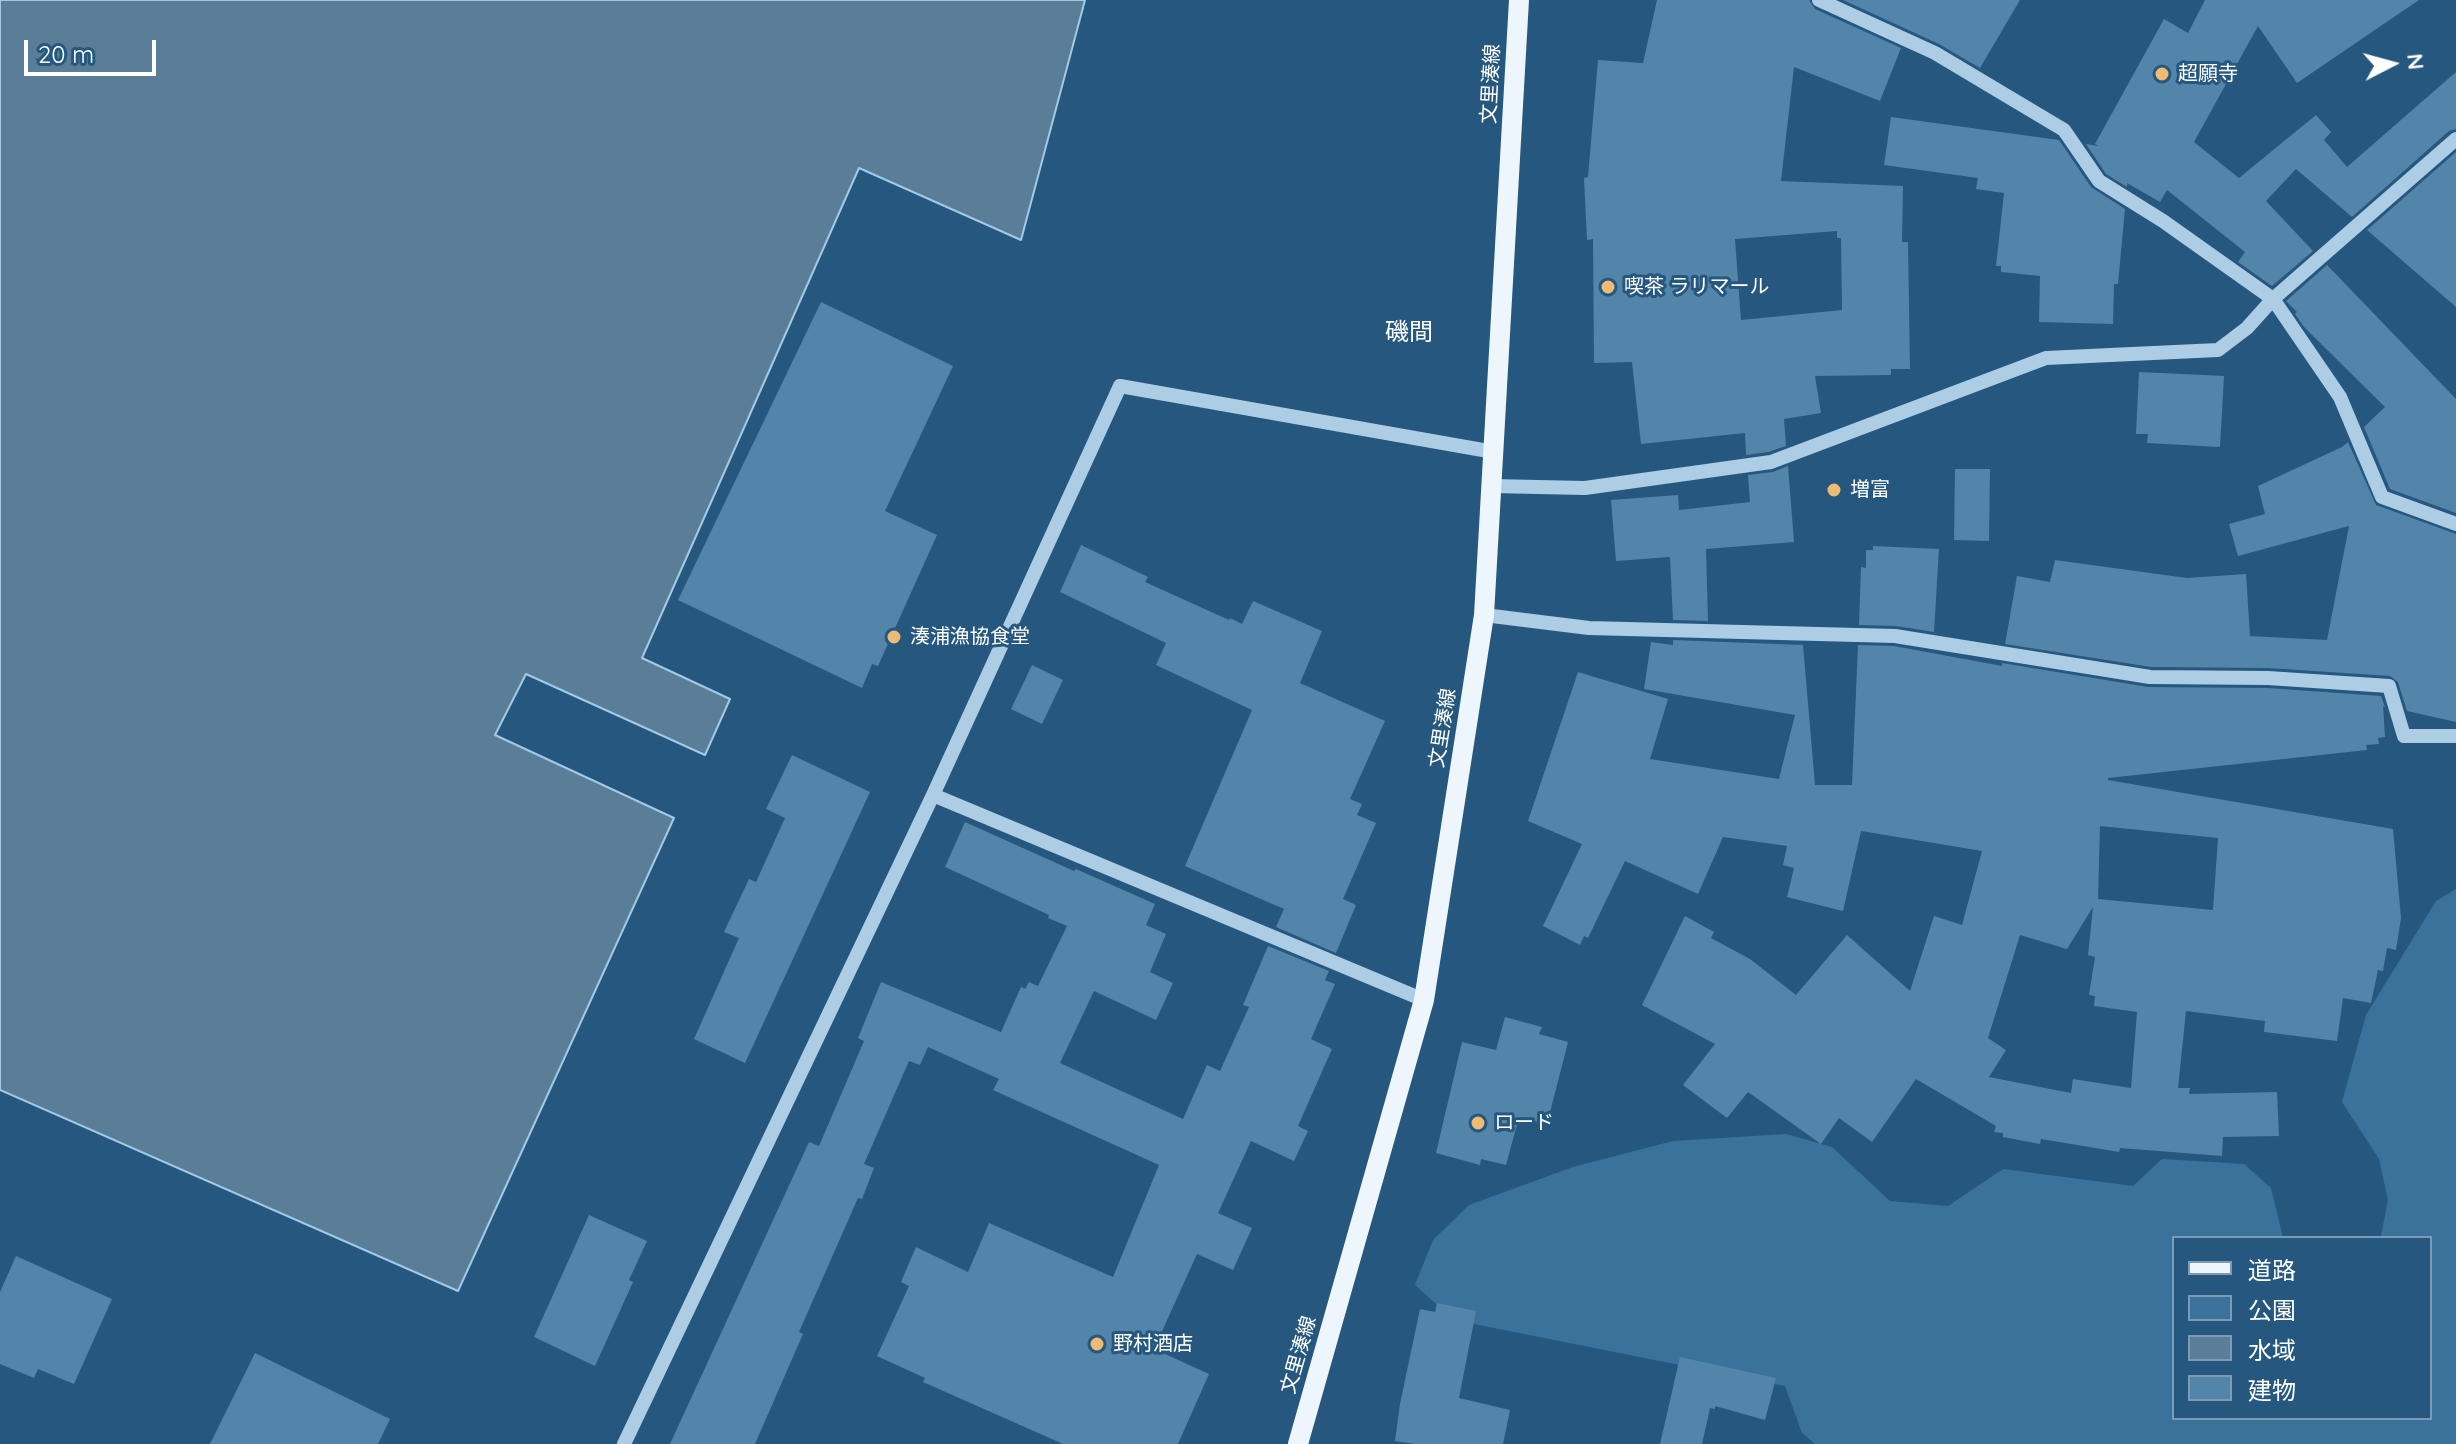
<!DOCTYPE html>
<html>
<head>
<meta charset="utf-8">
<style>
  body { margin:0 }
  #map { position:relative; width:2456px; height:1444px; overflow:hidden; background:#26587f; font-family:Quicksand,"Noto Sans JP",sans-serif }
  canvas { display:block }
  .legend { position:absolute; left:2172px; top:1236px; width:260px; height:184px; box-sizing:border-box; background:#26587f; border:2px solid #7d9bb2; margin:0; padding:10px 14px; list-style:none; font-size:24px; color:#fff }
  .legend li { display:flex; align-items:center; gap:16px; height:40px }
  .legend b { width:40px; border:2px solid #7d9bb2 }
  .north { position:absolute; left:2352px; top:24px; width:80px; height:80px; -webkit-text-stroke:6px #26587f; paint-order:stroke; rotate:84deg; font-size:22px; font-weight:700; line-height:32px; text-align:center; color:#fff }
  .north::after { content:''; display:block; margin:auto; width:28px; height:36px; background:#fff; clip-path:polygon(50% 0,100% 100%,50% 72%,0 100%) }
  .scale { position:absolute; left:24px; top:40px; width:132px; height:36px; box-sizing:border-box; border:4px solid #fff; border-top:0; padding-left:10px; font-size:24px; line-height:28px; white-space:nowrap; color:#fff; -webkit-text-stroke:6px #26587f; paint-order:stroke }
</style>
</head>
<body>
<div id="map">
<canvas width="2456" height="1444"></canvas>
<ul class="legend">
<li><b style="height:10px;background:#edf5fd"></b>道路</li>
<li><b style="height:22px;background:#3b729c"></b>公園</li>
<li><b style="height:22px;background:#5a7e98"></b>水域</li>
<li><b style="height:22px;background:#5384a9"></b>建物</li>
</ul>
<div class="north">N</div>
<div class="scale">20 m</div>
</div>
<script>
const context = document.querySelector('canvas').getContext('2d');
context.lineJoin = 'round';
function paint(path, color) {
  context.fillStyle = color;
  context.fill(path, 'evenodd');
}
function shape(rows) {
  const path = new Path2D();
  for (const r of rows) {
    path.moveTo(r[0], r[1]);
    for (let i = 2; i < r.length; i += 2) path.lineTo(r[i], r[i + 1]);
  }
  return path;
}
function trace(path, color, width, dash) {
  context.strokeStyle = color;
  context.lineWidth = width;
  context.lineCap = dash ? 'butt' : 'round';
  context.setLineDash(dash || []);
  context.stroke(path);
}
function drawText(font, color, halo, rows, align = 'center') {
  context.font = font + ' Quicksand,"Noto Sans JP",sans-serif';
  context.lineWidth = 6;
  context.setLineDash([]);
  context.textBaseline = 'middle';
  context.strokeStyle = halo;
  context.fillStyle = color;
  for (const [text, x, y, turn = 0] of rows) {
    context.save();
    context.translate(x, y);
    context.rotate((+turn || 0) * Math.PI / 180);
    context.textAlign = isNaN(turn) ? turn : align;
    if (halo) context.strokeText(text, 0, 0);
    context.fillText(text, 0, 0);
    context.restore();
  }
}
paint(shape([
  [2456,889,2456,1444,1815,1444,1802,1433,1785,1386,1454,1320,1415,1285,1433,1240,1469,1205,1573,1167,1673,1141,1786,1134,1832,1147,1890,1201,1948,1206,2003,1169,2133,1186,2162,1159,2244,1164,2271,1188,2283,1238,2174,1238,2174,1418,2430,1418,2430,1238,2370,1238,2381,1236,2388,1200,2379,1159,2342,1102,2366,1015,2436,901]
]), '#3b729c');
const water = shape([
  [0,0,1085,0,1021,240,859,168,642,658,730,699,705,755,526,674,495,735,674,818,458,1291,0,1090,0,0]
]);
paint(water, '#5a7e98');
trace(water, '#a1cae6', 2);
paint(shape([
  [1657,0,1809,0,1815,9,1901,48,1880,101,1794,67,1781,181,1903,186,1902,242,1908,242,1910,369,1891,369,1891,375,1815,376,1821,413,1784,419,1786,446,1768,452,1746,455,1745,433,1641,444,1632,362,1594,363,1593,239,1587,240,1584,178,1588,177,1598,60,1643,63],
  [1837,231,1837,238,1841,238,1842,310,1741,320,1735,239],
  [1843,0,2020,0,1980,68,1939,44],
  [2205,0,2419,0,2297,83,2258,26,2194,142,2239,178,2316,115,2331,132,2324,140,2347,167,2456,72,2456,129,2449,131,2352,217,2296,169,2266,201,2313,251,2272,286,2238,262,2245,252,2167,190,2160,202,2127,183,2127,187,2106,174,2086,144,2098,146,2095,144,2164,19,2188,33],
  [1891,117,2059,140,2091,187,2125,209,2118,284,2114,284,2113,324,2039,322,2040,276,2001,272,2001,266,1996,266,2004,193,1976,189,1978,178,1884,165],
  [2456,152,2456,307,2367,230],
  [2327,265,2456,399,2456,513,2390,489,2364,427,2385,407,2304,327,2295,314,2297,312,2286,301],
  [821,302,953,366,885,511,937,535,878,666,872,664,862,688,678,600],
  [2139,372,2224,376,2220,447,2147,443,2148,434,2136,434],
  [2348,442,2376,505,2456,534,2456,722,2407,711,2398,682,2390,676,2268,668,2151,667,2005,644,2017,576,2050,582,2055,560,2187,578,2246,574,2250,636,2327,640,2349,526,2238,556,2229,524,2265,514,2258,486,2342,447],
  [1788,466,1794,542,1706,549,1708,621,1673,620,1670,557,1616,561,1611,500,1678,495,1679,510,1750,502,1748,475,1773,472],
  [1955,469,1990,469,1989,541,1954,540],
  [1081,545,1148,577,1145,582,1229,620,1230,618,1242,624,1253,601,1322,631,1300,683,1385,721,1350,799,1362,804,1357,815,1376,823,1343,899,1356,905,1336,953,1276,927,1284,909,1185,866,1252,710,1156,665,1166,643,1060,592],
  [1873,546,1939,549,1934,632,1896,626,1859,625,1861,567,1866,568,1866,550,1873,550],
  [1673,640,1803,645,1815,785,1852,785,1858,645,1894,646,2002,666,2002,663,2148,687,2268,688,2381,696,2385,707,2383,706,2385,737,2378,738,2379,744,2366,745,2367,750,2108,778,2108,780,2393,829,2401,918,2396,950,2387,948,2383,971,2378,970,2371,1003,2343,998,2337,1041,2264,1032,2265,1021,2186,1011,2178,1088,2190,1088,2189,1094,2277,1092,2279,1136,2223,1137,2222,1156,2120,1148,2119,1152,2041,1139,2040,1144,2003,1137,2003,1133,1994,1132,1996,1126,1916,1079,1872,1142,1839,1118,1821,1144,1748,1092,1727,1118,1683,1085,1715,1044,1642,1005,1685,916,1714,932,1711,938,1750,959,1796,995,1847,935,1910,991,1934,916,1962,925,1982,851,1861,831,1843,911,1787,897,1794,868,1783,865,1787,846,1723,837,1698,894,1625,861,1588,938,1584,936,1580,945,1543,926,1582,844,1528,821,1578,672,1668,699,1650,759,1779,779,1795,715,1644,689,1651,642,1673,645],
  [2100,826,2218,838,2213,910,2098,899],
  [2093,907,2088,955,2095,957,2089,995,2095,996,2094,1006,2137,1012,2131,1088,2073,1079,2071,1093,1989,1077,2006,1050,1988,1038,2020,935,2067,949],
  [1032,665,1063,680,1042,724,1011,709],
  [792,755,870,792,745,1063,694,1039,739,938,724,932,749,879,756,882,785,818,766,809],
  [965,822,1074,871,1076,869,1155,904,1146,925,1166,934,1150,972,1173,983,1156,1020,1094,991,1060,1063,1183,1119,1207,1065,1220,1071,1249,1007,1243,1005,1268,946,1329,971,1325,980,1335,984,1311,1039,1332,1049,1298,1126,1308,1131,1294,1161,1251,1141,1218,1213,1252,1228,1233,1270,1197,1254,1154,1349,1209,1374,1178,1444,1063,1444,923,1382,925,1378,877,1356,909,1286,901,1282,916,1247,968,1272,989,1223,1113,1277,1159,1165,993,1090,999,1079,928,1047,920,1065,909,1061,864,1164,874,1168,862,1199,858,1198,799,1332,803,1334,755,1444,670,1444,809,1142,819,1146,864,1041,858,1038,881,982,1001,1032,1021,987,1025,989,1029,982,1038,986,1067,926,1048,918,1049,915,945,867],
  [1505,1017,1542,1027,1539,1034,1568,1042,1547,1124,1519,1117,1506,1165,1481,1159,1480,1165,1436,1153,1462,1042,1496,1050],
  [589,1215,647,1241,629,1280,633,1282,595,1366,534,1337],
  [16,1256,112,1299,74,1384,38,1369,34,1378,0,1364,0,1292],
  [1437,1303,1476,1311,1459,1398,1510,1410,1503,1444,1415,1444,1395,1441,1400,1404,1420,1309,1435,1312],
  [255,1353,390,1419,378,1444,210,1444],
  [1680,1357,1776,1378,1765,1420,1715,1406,1715,1409,1710,1408,1702,1444,1660,1444]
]), '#5384a9');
trace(shape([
  [2456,139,2273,299,2340,397,2382,497,2456,524],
  [1491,486,1585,488,1771,462,2046,358,2218,350,2247,328,2273,299,2163,221,2099,181,2064,130,1935,53,1819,0],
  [1484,615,1589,628,1895,636,2150,677,2268,678,2389,686,2404,736,2456,736],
  [933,795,1424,1000],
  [624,1444,933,795,1120,386,1494,452]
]), '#adcde5', 14);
trace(shape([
  [1298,1444,1424,1000,1484,615,1519,0]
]), '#edf5fd', 20);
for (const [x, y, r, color] of [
  [2162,74,8,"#eebb72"],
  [1608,287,8,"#eebb72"],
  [1834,490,8,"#eebb72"],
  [894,637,8,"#eebb72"],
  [1478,1123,8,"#eebb72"],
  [1097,1344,8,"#eebb72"]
]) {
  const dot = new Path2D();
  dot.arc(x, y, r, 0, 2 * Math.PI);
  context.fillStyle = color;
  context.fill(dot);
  trace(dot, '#26587f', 3);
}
drawText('20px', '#fff', '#26587f', [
  ["超願寺",2178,74],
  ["喫茶 ラリマール",1624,287],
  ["増富",1850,490],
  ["湊浦漁協食堂",910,637],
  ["ロード",1494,1123],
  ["野村酒店",1113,1344]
], 'left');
drawText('20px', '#fff', '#26587f', [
  ["文里湊線",1491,84,-87],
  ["文里湊線",1443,728,-81],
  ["文里湊線",1299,1355,-74]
]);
drawText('24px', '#fff', '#26587f', [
  ["磯間",1409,333]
]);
</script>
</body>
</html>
